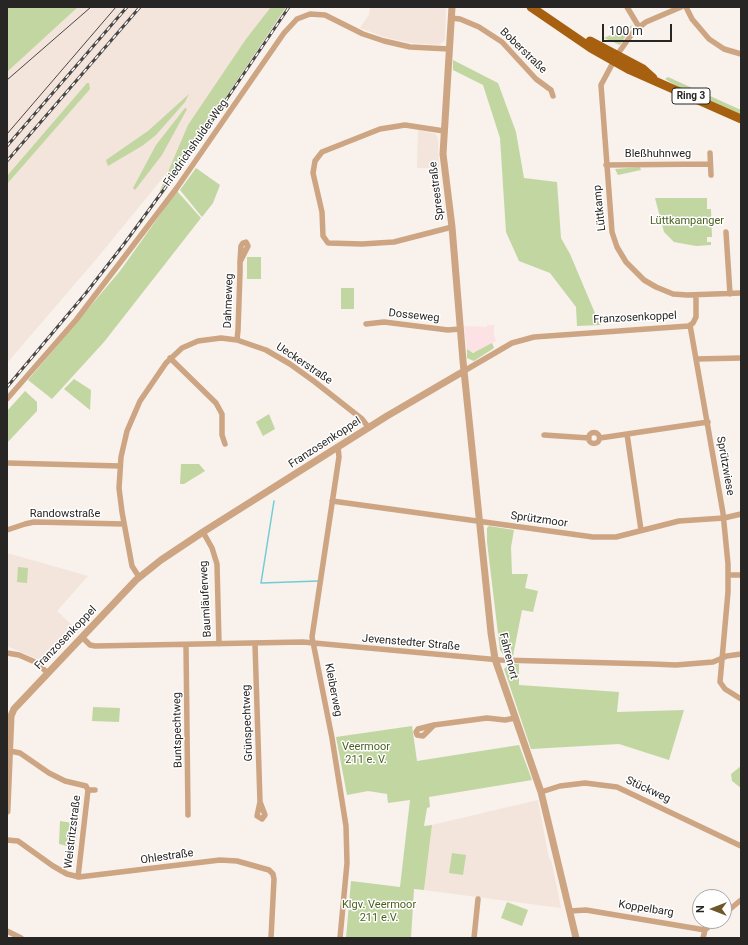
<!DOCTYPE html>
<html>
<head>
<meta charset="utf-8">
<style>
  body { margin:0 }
  #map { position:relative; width:748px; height:945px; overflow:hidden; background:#f8f1ec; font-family:Roboto,sans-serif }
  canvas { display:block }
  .frame { position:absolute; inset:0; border:8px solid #282624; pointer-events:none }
  .north { position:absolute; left:692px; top:889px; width:40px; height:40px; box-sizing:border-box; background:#fff; border:1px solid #a9a8a7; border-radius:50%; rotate:270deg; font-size:11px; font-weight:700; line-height:16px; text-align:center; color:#282624 }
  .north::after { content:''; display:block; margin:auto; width:14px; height:18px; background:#6f5828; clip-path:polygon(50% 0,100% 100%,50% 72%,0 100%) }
  .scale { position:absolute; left:602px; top:24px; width:70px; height:18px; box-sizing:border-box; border:2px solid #282624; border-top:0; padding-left:5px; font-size:12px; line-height:14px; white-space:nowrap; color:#282624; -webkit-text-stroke:3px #fff; paint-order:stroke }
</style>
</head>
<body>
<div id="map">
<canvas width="748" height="945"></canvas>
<div class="frame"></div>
<div class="north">N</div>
<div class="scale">100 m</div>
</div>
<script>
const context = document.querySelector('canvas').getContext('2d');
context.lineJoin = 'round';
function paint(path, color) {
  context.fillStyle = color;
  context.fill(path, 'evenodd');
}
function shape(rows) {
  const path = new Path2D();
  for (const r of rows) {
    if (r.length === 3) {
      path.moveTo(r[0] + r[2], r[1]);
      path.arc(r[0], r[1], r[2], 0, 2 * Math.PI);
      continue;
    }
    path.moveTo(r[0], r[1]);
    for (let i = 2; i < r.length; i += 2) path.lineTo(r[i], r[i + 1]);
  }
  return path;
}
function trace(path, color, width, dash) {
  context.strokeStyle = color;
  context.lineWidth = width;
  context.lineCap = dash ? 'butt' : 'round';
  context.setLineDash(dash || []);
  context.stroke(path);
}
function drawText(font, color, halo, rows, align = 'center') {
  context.font = font + ' Roboto,sans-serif';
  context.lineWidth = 3;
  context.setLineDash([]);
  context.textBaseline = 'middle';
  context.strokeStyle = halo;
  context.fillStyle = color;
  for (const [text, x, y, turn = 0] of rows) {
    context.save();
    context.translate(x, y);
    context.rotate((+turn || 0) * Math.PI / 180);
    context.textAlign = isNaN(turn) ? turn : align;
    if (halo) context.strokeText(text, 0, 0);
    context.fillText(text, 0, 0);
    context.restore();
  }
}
paint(shape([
  [78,7,287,7,240,76,175,163,98,257,7,363,7,72],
  [370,7,446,7,445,40,439,45,410,43,384,37,360,28,369,15],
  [418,130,436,134,438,139,439,168,417,168],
  [7,553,88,576,57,611,77,630,48,661,44,662,7,646],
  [538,800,549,859,551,860,554,873,561,908,424,890,432,825]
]), '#f3e5db');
paint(shape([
  [487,325,494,325,494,335,496,341,477,352,469,352,467,349,464,326,487,327]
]), '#fce1e5');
paint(shape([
  [7,7,78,7,7,72],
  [271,7,286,7,222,103,159,193,188,125,246,39],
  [633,25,620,45,604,38],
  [453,60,498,83,516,132,524,178,557,182,561,238,570,254,600,325,577,326,576,307,550,273,519,261,506,232,500,138,483,85,453,70],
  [668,77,741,110,741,115,685,91,665,79],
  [87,83,89,83,90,89,7,184,7,176],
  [189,94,185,102,156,135,142,146,108,166,106,160,148,131],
  [185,108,187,109,162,155,135,190,133,188,156,145],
  [640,167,641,170,618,175,615,169],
  [196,168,220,185,213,203,202,217,180,190],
  [177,191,201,218,104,342,52,399,28,380,120,271],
  [655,198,707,198,707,209,711,209,712,237,707,237,707,242,711,242,711,245,696,246,674,242,664,232],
  [247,257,261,257,261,279,247,279],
  [341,288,354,288,354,309,341,309],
  [492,343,494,348,474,361,467,358,467,349,473,353],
  [74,379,91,390,90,410,64,389],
  [25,391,37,402,37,411,7,443,7,411],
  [269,414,275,429,263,436,256,422],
  [181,464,199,464,205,471,184,484,180,484],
  [489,526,514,530,511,547,512,574,528,574,525,588,538,591,533,612,522,610,513,656,503,654,500,650,487,542,487,528],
  [18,567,28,568,27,583,17,582],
  [509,664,519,664,519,685,619,692,617,712,684,710,669,760,619,744,531,749,504,669],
  [93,707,120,708,119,722,92,721],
  [412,726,417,761,519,745,532,780,429,797,430,807,427,808,424,826,432,825,424,890,414,889,411,938,346,938,351,881,400,887,410,800,388,803,387,794,368,791,347,795,336,737],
  [741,766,741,788,732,781,731,774],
  [60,821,73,823,78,826,75,848,59,844],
  [452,853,466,855,463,875,449,873],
  [507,902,528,910,522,926,501,918]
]), '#c2d6a2');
trace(shape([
  [274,501,261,583,319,581]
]), '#73ccd5', 1.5);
trace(shape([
  [627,7,639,27],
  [681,7,646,22,634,31,617,55,601,85,612,232,617,247,626,262,644,280,656,287,673,294,687,295,741,293],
  [686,7,692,19,709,39,724,49,741,54],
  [451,18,460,19,479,27,502,42,536,79,551,90,553,96],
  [444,131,405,125,380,129,322,152,315,161,313,173,322,212,323,236,328,243,362,244,394,242,452,227],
  [710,153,711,175],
  [606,165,710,164],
  [726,232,730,294],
  [366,324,384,322,448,330,460,329],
  [690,325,723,513,728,564,728,592,720,682,725,689,741,699],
  [237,340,238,330,240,272,240,262,241,246,243,243,246,242,248,246,240,262],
  [170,358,216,403,222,414,222,435,225,444],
  [696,359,741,358],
  [464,371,512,343,534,337,689,326,693,323,696,317,696,295],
  [7,399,76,320,119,264,176,189,284,33,297,19,310,14,325,15,363,34,384,41,410,47,449,49],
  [594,438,5.5],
  [627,434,641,530],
  [544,435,589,438],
  [600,438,708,422],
  [338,447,339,457,312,637,332,738,346,826,347,863,340,938],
  [7,463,120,466],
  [332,501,593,537,616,537,679,521,724,518,741,514],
  [7,530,25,524,34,522,124,524],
  [203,532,212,548,217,564,219,644],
  [728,575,741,575],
  [139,577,132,566,122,512,119,488,121,457,127,431,140,401,166,363,182,348,198,341,221,338,237,340,266,350,290,364,315,382,362,419,369,428],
  [82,637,90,645,95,646,303,642,500,660,652,664,676,665,713,662,727,656,741,654],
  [255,644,260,802,257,816,262,819,265,815,260,802],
  [186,645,188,815],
  [7,653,19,655,35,662,48,673],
  [434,725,423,736,417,735,416,732,418,729,434,725,487,718,505,720,515,718],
  [10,751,20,753,49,773,65,781,86,786,88,790,95,790],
  [541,792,560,786,585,783,617,787,741,846],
  [7,840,18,841,53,866,67,874,79,877,220,860,237,861,269,870,273,874,274,879,271,938],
  [78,877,88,790],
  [570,911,586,910,705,930,715,921],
  [724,914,741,900],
  [7,931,21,938],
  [474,938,478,899],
  [703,938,705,930]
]), '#cda583', 5.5);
trace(shape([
  [452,7,443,154,452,227,463,361,491,633,495,659,541,792,576,938],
  [7,811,11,716,14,709,136,580,161,560,203,532,387,416,464,371]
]), '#cda583', 7);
trace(shape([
  [531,7,591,48,630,70,741,119],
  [590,41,643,69,653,78]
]), '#a7600f', 9);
trace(shape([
  [7,80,91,7],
  [7,134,116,7]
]), '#494644', 1);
const rail = shape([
  [7,146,127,7],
  [7,161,140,7],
  [7,387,86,293,124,244,184,162,289,7]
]);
trace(rail, '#494644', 3);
trace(rail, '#fff', 1.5, [4.5]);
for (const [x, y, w] of [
  [691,96,38]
]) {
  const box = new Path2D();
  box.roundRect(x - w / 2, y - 8, w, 16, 3);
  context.fillStyle = '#fff';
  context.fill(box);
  trace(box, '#282624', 1);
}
drawText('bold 10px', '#282624', null, [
  ["Ring 3",691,96]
]);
drawText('11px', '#282624', '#fff', [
  ["Boberstraße",523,51,44],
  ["Friedrichshulder Weg",196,143,-55],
  ["Bleßhuhnweg",658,154],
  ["Spreestraße",437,191,-97],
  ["Lüttkamp",600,208,-96],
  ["Dahmeweg",229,301,-88],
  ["Dosseweg",414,316,6],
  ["Franzosenkoppel",635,318,-3],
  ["Ueckerstraße",304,364,34],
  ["Franzosenkoppel",325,443,-33],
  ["Sprützwiese",725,466,80],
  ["Randowstraße",65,514],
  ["Sprützmoor",539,520,8],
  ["Baumläuferweg",206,599,-93],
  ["Franzosenkoppel",66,638,-46],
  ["Jevenstedter Straße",411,643,5],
  ["Fahrenort",508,656,76],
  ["Kleiberweg",333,690,79],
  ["Grünspechtweg",248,723,-92],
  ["Buntspechtweg",178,730,-91],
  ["Stückweg",648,790,25],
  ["Weistritzstraße",73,832,-83],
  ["Ohlestraße",167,857,-8],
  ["Koppelbarg",646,909,9]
]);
drawText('11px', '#4b601f', '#fff', [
  ["Lüttkampanger",687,221],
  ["Veermoor",366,747],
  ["211 e. V.",366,760],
  ["Klgv. Veermoor",379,905],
  ["211 e.V.",379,918]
]);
</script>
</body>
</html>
